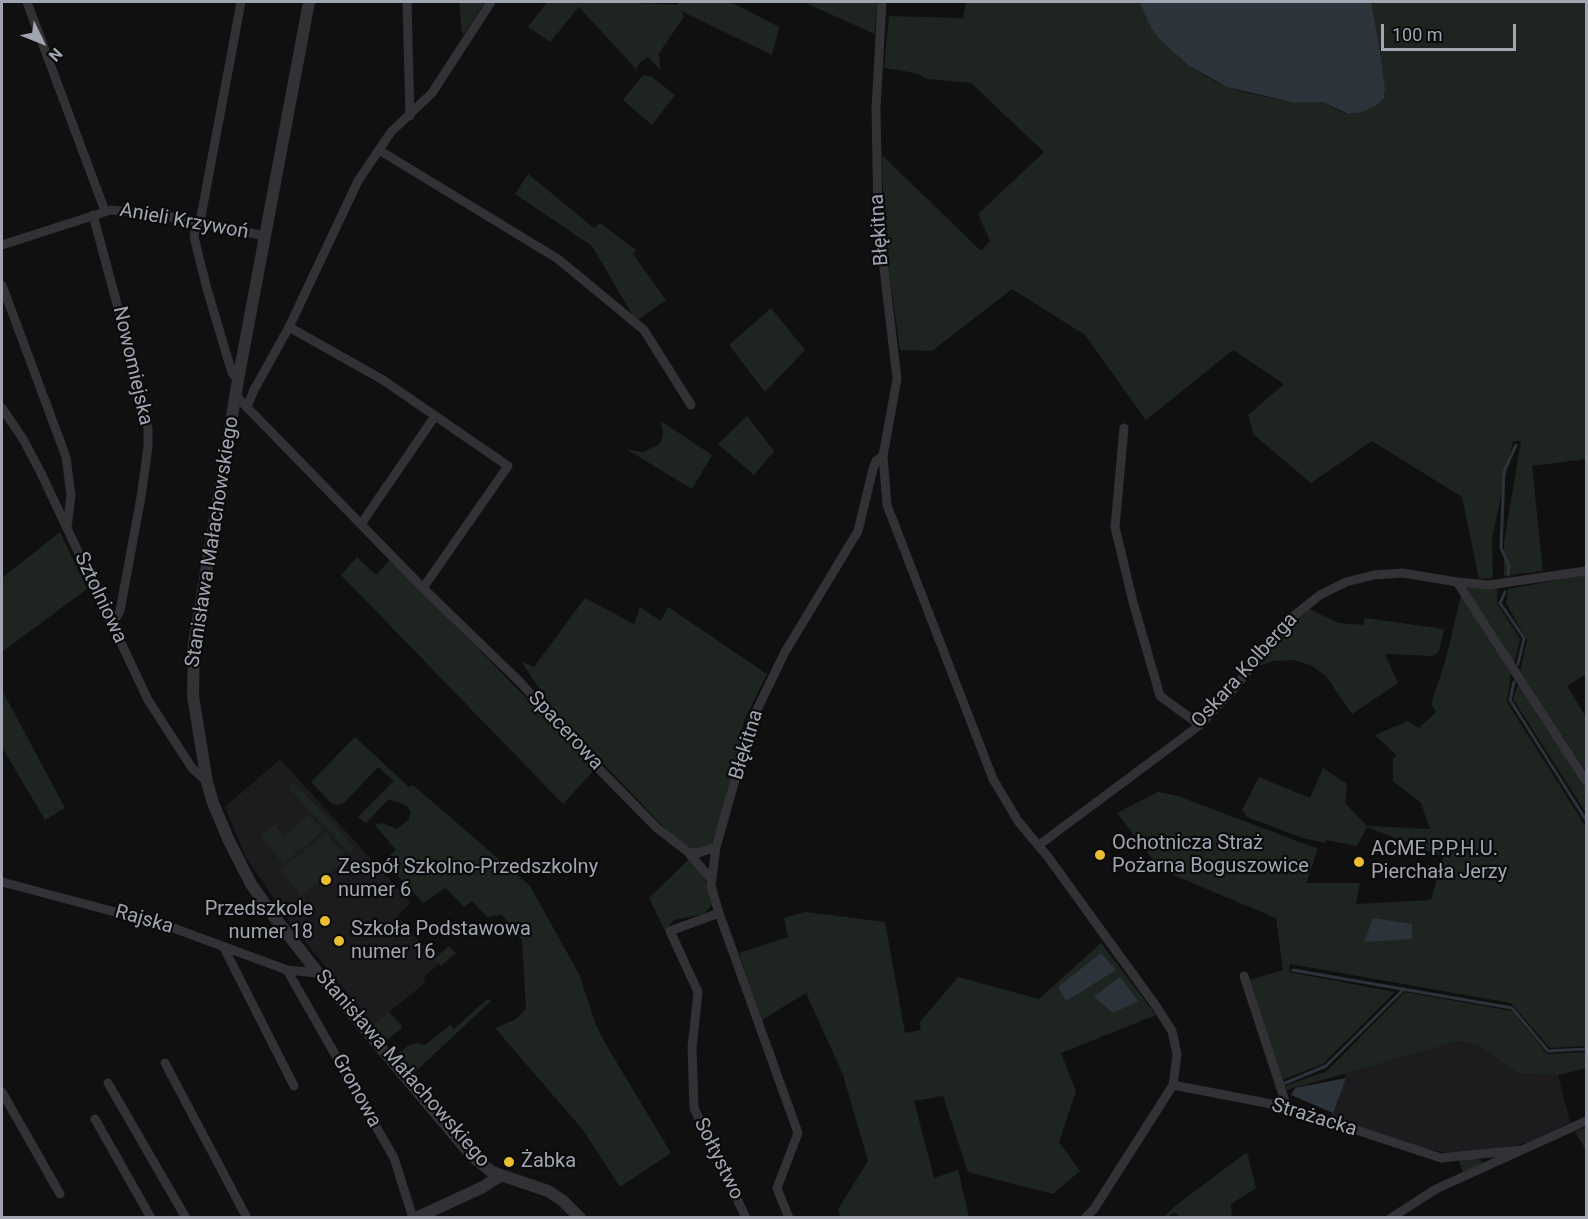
<!DOCTYPE html>
<html>
<head>
<meta charset="utf-8">
<style>
  body { margin:0 }
  #map { position:relative; width:1588px; height:1219px; overflow:hidden; background:#101011; font-family:Roboto,sans-serif }
  canvas { display:block }
  .frame { position:absolute; inset:0; border:3px solid #a1a5b1; pointer-events:none }
  .north { position:absolute; left:12px; top:12px; width:60px; height:60px; -webkit-text-stroke:4px #0b0b0c; paint-order:stroke; rotate:133deg; font-size:16px; font-weight:700; line-height:24px; text-align:center; color:#a1a5b1 }
  .north::after { content:''; display:block; margin:auto; width:21px; height:27px; background:#a1a5b1; clip-path:polygon(50% 0,100% 100%,50% 72%,0 100%) }
  .scale { position:absolute; left:1381px; top:24px; width:135px; height:27px; box-sizing:border-box; border:3px solid #a1a5b1; border-top:0; padding-left:8px; font-size:18px; line-height:21px; white-space:nowrap; color:#a1a5b1; -webkit-text-stroke:4px #0b0b0c; paint-order:stroke }
</style>
</head>
<body>
<div id="map">
<canvas width="1588" height="1219"></canvas>
<div class="frame"></div>
<div class="north">N</div>
<div class="scale">100 m</div>
</div>
<script>
const context = document.querySelector('canvas').getContext('2d');
context.lineJoin = 'round';
function paint(path, color) {
  context.fillStyle = color;
  context.fill(path, 'evenodd');
}
function shape(rows) {
  const path = new Path2D();
  for (const r of rows) {
    path.moveTo(r[0], r[1]);
    for (let i = 2; i < r.length; i += 2) path.lineTo(r[i], r[i + 1]);
  }
  return path;
}
function trace(path, color, width, dash) {
  context.strokeStyle = color;
  context.lineWidth = width;
  context.lineCap = dash ? 'butt' : 'round';
  context.setLineDash(dash || []);
  context.stroke(path);
}
function drawText(font, color, halo, rows, align = 'center') {
  context.font = font + ' Roboto,sans-serif';
  context.lineWidth = 4.5;
  context.setLineDash([]);
  context.textBaseline = 'middle';
  context.strokeStyle = halo;
  context.fillStyle = color;
  for (const [text, x, y, turn = 0] of rows) {
    context.save();
    context.translate(x, y);
    context.rotate((+turn || 0) * Math.PI / 180);
    context.textAlign = isNaN(turn) ? turn : align;
    if (halo) context.strokeText(text, 0, 0);
    context.fillText(text, 0, 0);
    context.restore();
  }
}
paint(shape([
  [280,759,411,903,397,916,439,964,423,978,426,982,373,1025,294,928,245,856,225,807],
  [1459,1041,1479,1046,1519,1074,1558,1075,1570,1123,1527,1143,1454,1155,1419,1147,1330,1117,1346,1078,1345,1073]
]), '#1c1c1e');
paint(shape([
  [459,2,485,2,464,34,462,32],
  [547,2,620,2,677,5,678,2,731,2,779,27,772,55,681,11,684,17,659,53,660,69,648,57,640,62,636,69,579,7,550,42,528,27],
  [803,2,877,2,875,34],
  [966,2,1139,2,1152,30,1161,41,1189,66,1216,82,1239,91,1295,103,1300,102,1323,102,1344,113,1351,114,1376,106,1385,95,1379,44,1373,19,1371,2,1586,2,1586,459,1532,466,1543,571,1504,576,1504,542,1521,441,1513,441,1492,538,1493,578,1479,579,1462,497,1372,441,1311,483,1254,435,1248,415,1284,384,1233,350,1146,420,1085,335,1012,289,932,351,900,350,884,234,882,155,981,251,990,241,978,214,1044,152,971,83,926,79,916,73,884,68,889,16,963,18],
  [643,75,652,77,675,95,652,125,623,100],
  [528,174,594,228,600,223,636,250,633,254,666,300,636,321,592,246,515,194],
  [771,308,805,350,765,392,729,345],
  [747,416,774,451,754,475,718,444],
  [661,421,712,455,692,489,626,449,643,452,660,444,663,434],
  [60,532,87,589,2,652,2,578],
  [357,557,376,575,391,559,595,769,563,804,341,575],
  [1586,575,1586,674,1567,686,1586,717,1586,767,1584,769,1520,671,1527,640,1506,603,1508,589],
  [1464,587,1497,589,1497,603,1520,639,1514,665],
  [1461,596,1511,673,1507,702,1586,827,1586,1046,1550,1048,1511,1003,1290,964,1289,972,1395,992,1323,1064,1282,1080,1250,980,1283,970,1276,918,1161,870,1117,813,1158,792,1178,796,1318,849,1306,883,1360,883,1356,904,1431,900,1443,857,1367,827,1357,846,1326,840,1325,843,1303,838,1247,817,1242,810,1259,777,1310,798,1323,768,1347,784,1345,803,1367,826,1430,829,1421,803,1393,781,1393,758,1397,756,1375,735,1408,721,1419,728,1436,712,1431,704,1445,662],
  [585,598,634,624,640,607,661,621,668,607,767,674,744,721,737,759,723,811,712,843,705,850,682,846,557,715,521,661,534,667],
  [1309,609,1339,623,1363,625,1365,618,1444,629,1439,651,1433,656,1385,654,1398,683,1352,714,1326,676,1312,666,1294,660,1274,661,1258,666,1292,622],
  [1518,684,1586,787,1586,813,1513,699],
  [2,690,65,808,45,820,2,747],
  [355,737,409,787,413,785,530,886,579,974,596,1025,605,1043,671,1153,620,1187,583,1130,495,1028,516,1019,526,1009,522,940,502,915,487,917,472,901,464,907,446,888,423,903,384,861,396,850,375,825,382,823,397,829,409,819,411,813,407,806,389,799,366,823,358,817,394,781,378,767,344,803,338,805,331,803,311,782],
  [294,782,355,848,349,853,288,787],
  [309,815,323,830,298,852,288,840,297,852,283,864,261,836,275,825,284,836],
  [326,833,347,858,301,896,280,870],
  [689,859,700,870,705,879,712,905,704,914,674,920,665,931,649,898],
  [805,912,885,922,905,1033,921,1030,919,1023,958,977,1039,999,1101,943,1156,1015,1061,1053,1076,1091,1059,1142,1080,1171,1053,1194,968,1172,943,1096,914,1101,934,1178,958,1170,969,1217,841,1217,838,1209,868,1161,843,1075,806,993,762,1020,739,953,788,937,784,918],
  [449,946,456,953,441,966,434,959],
  [1405,992,1512,1011,1547,1054,1586,1052,1586,1068,1558,1075,1519,1074,1479,1046,1459,1041,1287,1090,1285,1086,1327,1071],
  [487,999,491,1001,414,1073,397,1054,408,1046,416,1043,425,1045,450,1025,454,1029],
  [389,1012,402,1026,401,1029,386,1041,373,1025],
  [1586,1127,1586,1150,1575,1132],
  [1247,1152,1256,1188,1231,1204,1232,1217,1181,1217,1174,1212,1168,1217,1163,1218,1175,1206],
  [1458,1159,1478,1159,1484,1163,1463,1172]
]), '#1e2520');
paint(shape([
  [1139,2,1371,2,1380,51,1385,89,1384,98,1376,106,1361,112,1348,114,1323,102,1300,102,1295,103,1227,87,1189,66,1161,41,1152,30],
  [1373,918,1412,924,1412,939,1364,942],
  [1101,953,1116,970,1066,1001,1058,987],
  [1120,977,1138,1001,1113,1013,1094,997],
  [1346,1078,1333,1113,1291,1095,1295,1088]
]), '#2c333b');
trace(shape([
  [1508,575,1509,566,1501,548,1504,472,1516,445],
  [1505,592,1500,603,1524,638,1518,664],
  [1514,682,1510,700,1586,820],
  [1293,970,1512,1008,1548,1051,1586,1049],
  [1283,1084,1326,1066,1404,989]
]), '#2c333b', 3);
trace(shape([
  [27,2,105,211],
  [407,2,410,116],
  [882,2,876,108,878,218,897,379,883,456,887,505,993,779,1018,821,1048,857,1156,1006,1172,1031,1177,1054,1173,1085,1094,1209,1085,1218],
  [379,150,558,259,644,330,691,405],
  [93,215,142,397,148,429,148,447,141,497,120,611,112,624],
  [197,221,194,237,207,289,232,373,238,380],
  [200,222,241,2],
  [2,245,111,210,147,213,200,222,265,236],
  [2,285,66,457,71,495,67,528],
  [289,327,383,380,508,466,423,588],
  [236,396,423,588,520,682,599,769,657,828,688,852,698,853,716,847],
  [247,407,254,390,289,327,358,181,391,132,432,93,491,2],
  [2,408,23,439,40,471,148,700,192,768,207,782],
  [1124,428,1115,527,1133,602,1160,696,1200,725],
  [361,524,435,416],
  [1457,582,1586,781],
  [1039,845,1200,725,1236,686,1287,621,1320,595,1346,582,1374,575,1403,573,1457,582,1489,585,1586,571],
  [688,852,712,880],
  [2,882,168,926,287,970,318,973],
  [719,913,798,1133,777,1188,789,1218],
  [223,946,294,1086],
  [287,970,394,1158,413,1218],
  [1244,976,1287,1107],
  [165,1063,247,1218],
  [108,1083,186,1218],
  [1173,1085,1287,1107,1441,1158,1520,1150],
  [2,1092,60,1194],
  [95,1119,151,1218],
  [746,1218,694,1108,692,1048,698,992,670,931,719,913,711,886,716,847,752,720,785,652,858,531,873,469,876,461,883,456],
  [1391,1218,1436,1189,1586,1121]
]), '#313136', 9);
trace(shape([
  [309,2,238,380,194,644,193,696,207,782,213,803,229,841,251,884,269,910,318,973,471,1155,492,1172,548,1191,563,1201,580,1218],
  [416,1218,483,1187,500,1176]
]), '#313136', 12);
for (const [x, y, r, color] of [
  [1100,855,6,"#e9be30"],
  [1359,862,6,"#e9be30"],
  [326,880,6,"#e9be30"],
  [325,921,6,"#e9be30"],
  [339,941,6,"#e9be30"],
  [509,1162,6,"#e9be30"]
]) {
  const dot = new Path2D();
  dot.arc(x, y, r, 0, 2 * Math.PI);
  context.fillStyle = color;
  context.fill(dot);
  trace(dot, '#0b0b0c', 2);
}
drawText('20px', '#a1a5b1', '#0b0b0c', [
  ["Anieli Krzywoń",184,222,10],
  ["Błękitna",880,230,-94],
  ["Nowomiejska",132,366,77],
  ["Stanisława Małachowskiego",213,542,-81],
  ["Sztolniowa",100,598,65],
  ["Oskara Kolberga",1245,671,-48],
  ["Spacerowa",565,731,47],
  ["Błękitna",747,745,-73],
  ["Rajska",144,920,16],
  ["Stanisława Małachowskiego",402,1069,49],
  ["Gronowa",356,1091,61],
  ["Strażacka",1314,1118,17],
  ["Sołtystwo",718,1159,64]
]);
drawText('20px', '#a1a5b1', '#0b0b0c', [
  ["Ochotnicza Straż",1112,844],
  ["Pożarna Boguszowice",1112,867],
  ["ACME P.P.H.U.",1371,850],
  ["Pierchała Jerzy",1371,873],
  ["Zespół Szkolno-Przedszkolny",338,868],
  ["numer 6",338,891],
  ["Przedszkole",313,910,"right"],
  ["numer 18",313,933,"right"],
  ["Szkoła Podstawowa",351,930],
  ["numer 16",351,953],
  ["Żabka",521,1162]
], 'left');
</script>
</body>
</html>
